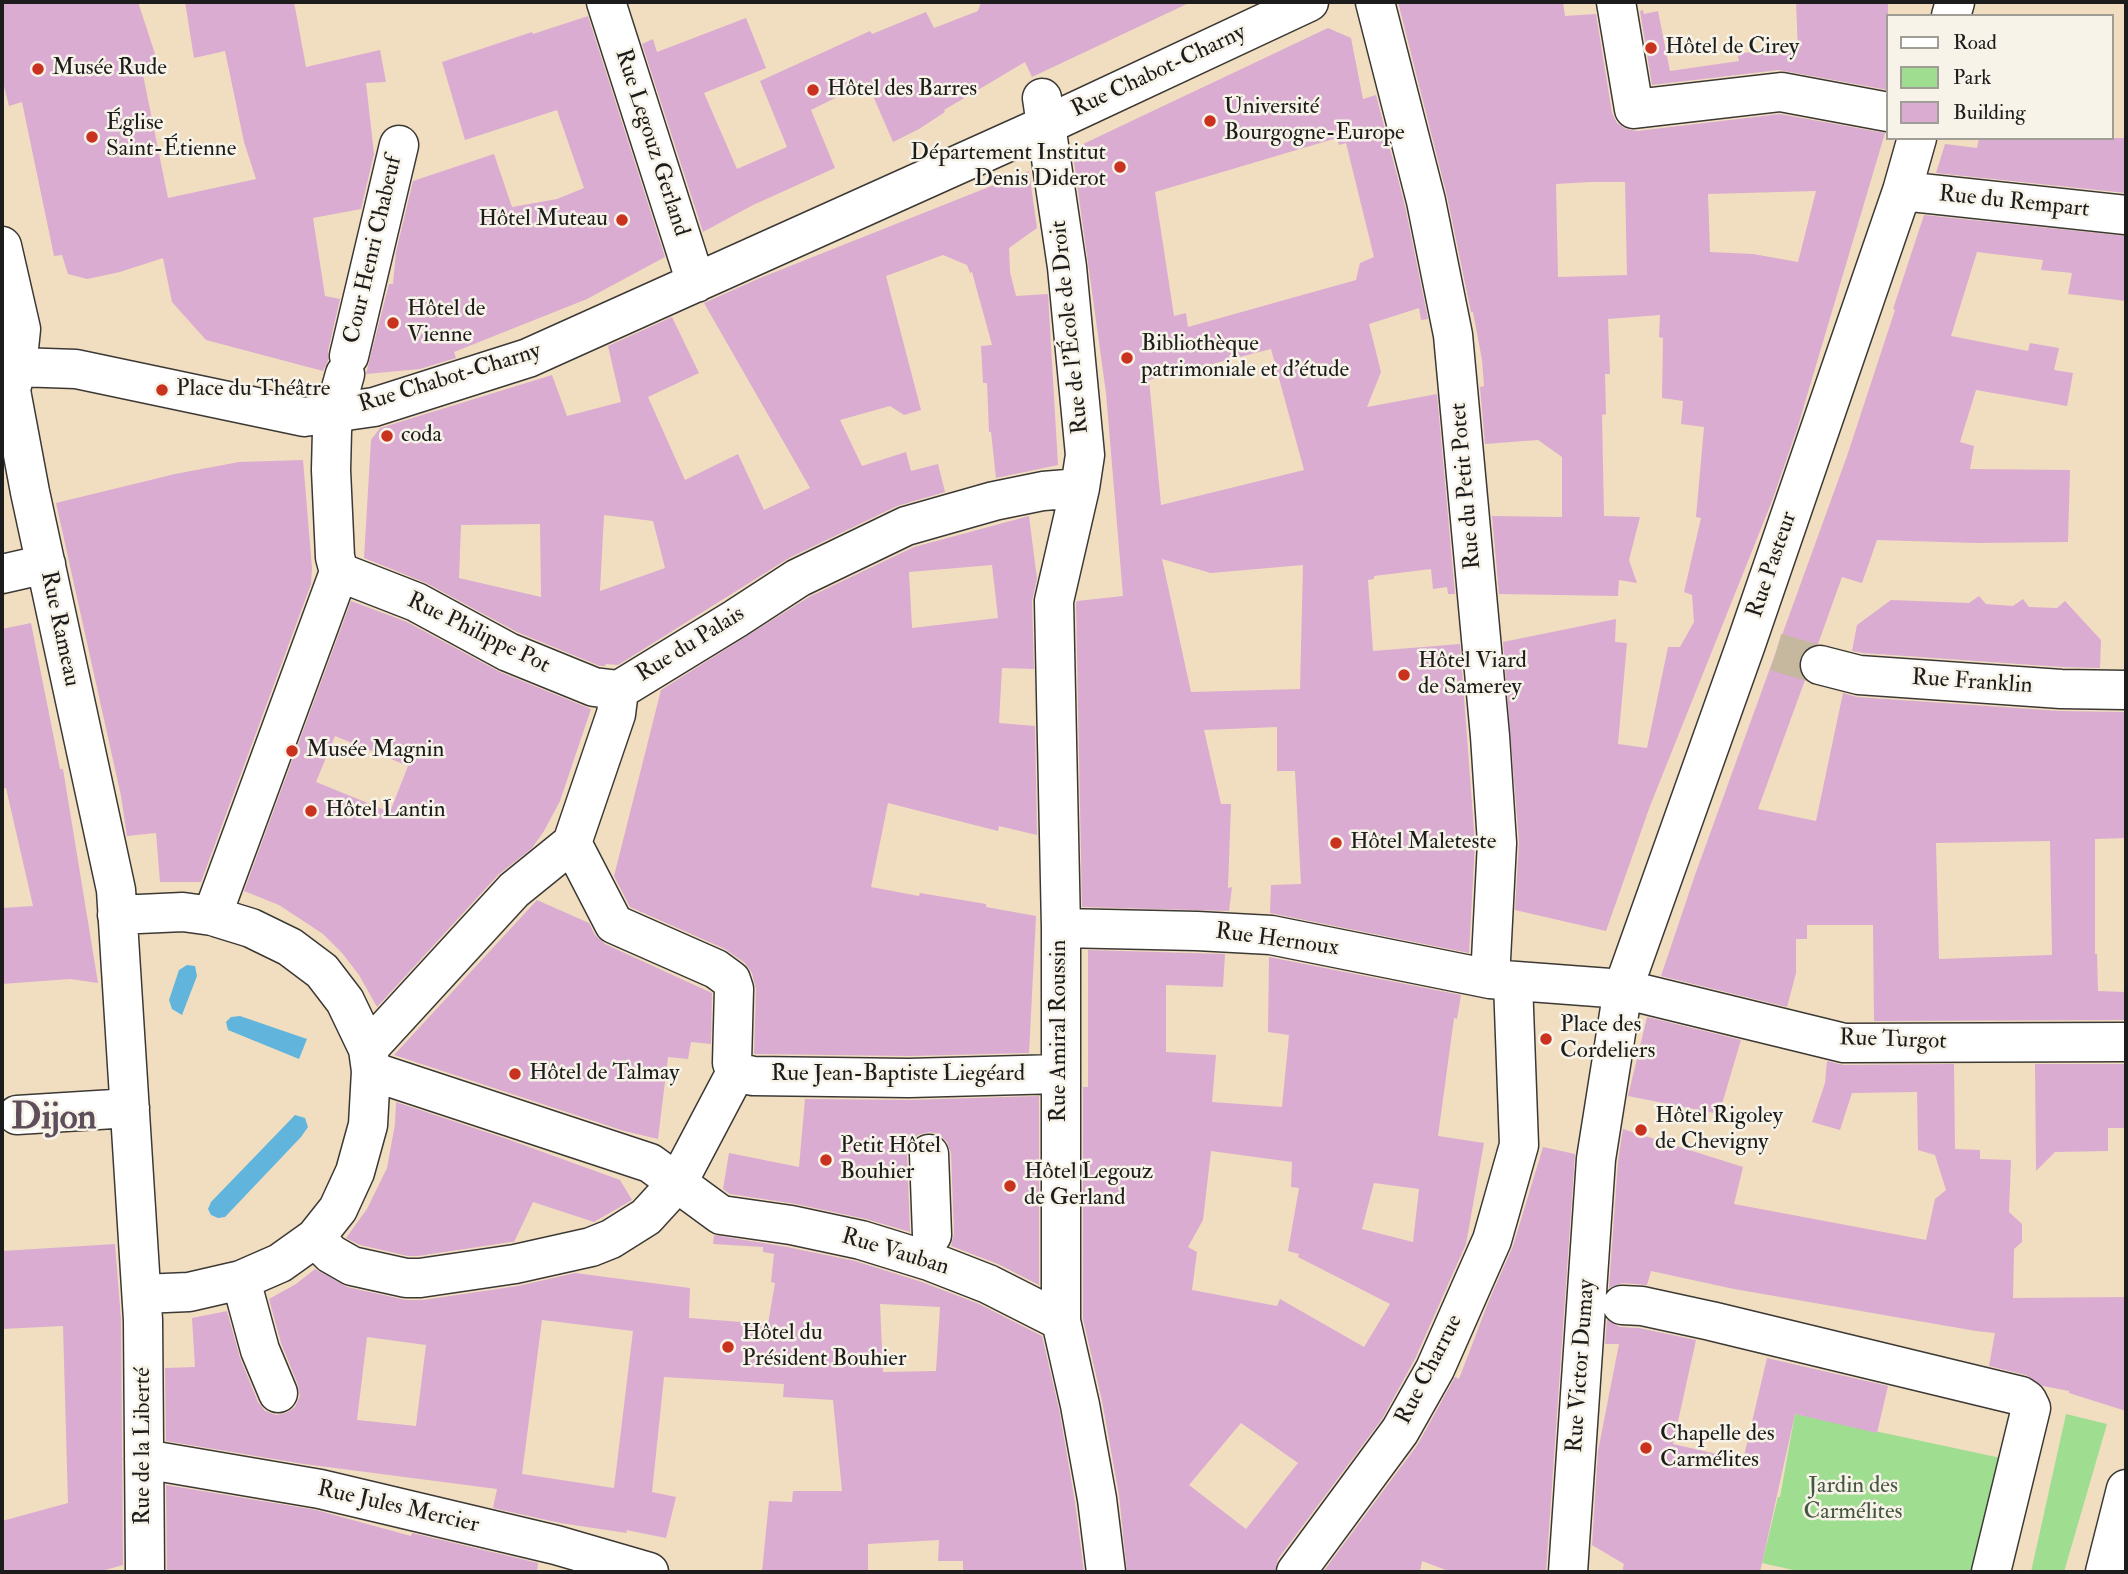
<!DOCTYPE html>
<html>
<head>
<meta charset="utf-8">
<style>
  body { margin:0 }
  #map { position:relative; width:2128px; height:1574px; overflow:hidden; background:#f1dec0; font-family:"IM FELL Double Pica",serif }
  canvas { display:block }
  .frame { position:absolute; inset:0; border:4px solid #1c1c1c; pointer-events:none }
  .legend { position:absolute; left:1886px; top:14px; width:228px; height:126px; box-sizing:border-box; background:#f7f3e8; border:2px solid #9f9d96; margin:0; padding:9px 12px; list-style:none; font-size:21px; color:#1c1c1c }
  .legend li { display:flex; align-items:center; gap:14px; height:35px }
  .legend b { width:35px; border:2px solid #9f9d96 }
</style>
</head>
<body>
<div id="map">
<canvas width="2128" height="1574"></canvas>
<div class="frame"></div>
<ul class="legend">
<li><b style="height:9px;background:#fff"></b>Road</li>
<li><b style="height:19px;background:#9fdd91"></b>Park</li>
<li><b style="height:19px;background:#daacd1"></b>Building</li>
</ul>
</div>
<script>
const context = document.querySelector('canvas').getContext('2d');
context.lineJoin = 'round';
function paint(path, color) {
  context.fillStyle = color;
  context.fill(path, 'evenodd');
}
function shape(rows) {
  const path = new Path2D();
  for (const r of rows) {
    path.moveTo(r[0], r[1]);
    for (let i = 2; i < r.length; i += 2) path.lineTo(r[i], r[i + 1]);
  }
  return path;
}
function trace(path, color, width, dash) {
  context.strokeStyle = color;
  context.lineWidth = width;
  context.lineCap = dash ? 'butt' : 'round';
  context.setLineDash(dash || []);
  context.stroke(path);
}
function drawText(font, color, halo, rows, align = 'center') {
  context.font = font + ' "IM FELL Double Pica",serif';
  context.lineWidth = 5;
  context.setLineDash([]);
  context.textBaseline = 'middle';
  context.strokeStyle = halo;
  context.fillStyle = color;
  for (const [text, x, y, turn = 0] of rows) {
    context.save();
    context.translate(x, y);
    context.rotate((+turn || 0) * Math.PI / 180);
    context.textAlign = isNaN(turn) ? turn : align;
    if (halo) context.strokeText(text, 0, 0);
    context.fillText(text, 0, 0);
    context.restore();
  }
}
paint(shape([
  [1795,1414,2001,1458,1974,1572,1802,1572,1762,1563,1778,1497,1780,1497],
  [2066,1414,2107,1424,2064,1572,2031,1572]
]), '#9fdd91');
paint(shape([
  [187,965,195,966,197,976,182,1015,172,1009,169,1000,179,970],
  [240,1016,307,1039,299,1059,228,1030,226,1022,231,1017],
  [295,1115,305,1118,308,1127,301,1137,225,1217,218,1218,211,1215,208,1209,211,1202]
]), '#61b5dd');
paint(shape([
  [2,2,138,2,159,66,142,70,168,198,256,179,244,142,225,51,194,58,185,2,294,2,306,67,380,50,386,82,366,83,374,154,361,209,313,218,325,296,340,299,328,351,328,361,323,371,206,340,172,302,163,258,120,272,87,279,68,274,62,255,54,256,22,102,9,106,2,78],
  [981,2,1191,2,1032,77,1025,62,944,110,945,112,919,129,893,142,867,82,811,110,835,168,753,205,703,232,642,44,653,39,657,52,746,18,766,68,704,93,737,169,787,147,760,81,870,31,872,34,926,12,934,28,978,11],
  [1398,2,1563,2,1565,16,1596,14,1612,113,1617,123,1626,129,1637,131,1780,114,1885,133,1798,426,1772,501,1650,806,1606,931,1515,910,1519,842,1503,642,1616,619,1615,642,1627,643,1618,744,1647,748,1668,647,1680,647,1694,622,1692,595,1684,592,1701,518,1696,517,1704,427,1681,424,1683,401,1662,398,1663,338,1659,337,1660,315,1608,319,1610,374,1605,374,1606,414,1602,415,1604,516,1640,517,1629,560,1637,583,1619,580,1618,596,1499,594,1492,516,1562,517,1562,457,1538,440,1485,444,1480,387,1484,386,1482,360,1473,312,1471,312,1447,196],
  [1590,182,1625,182,1627,275,1558,277,1556,184],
  [1816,191,1798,262,1753,254,1710,252,1708,194],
  [1796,2,1888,2,1888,90,1779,70,1652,85,1640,11,1643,10,1644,14,1658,11,1670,71,1739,61,1737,53,1798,50],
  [588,16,665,257,587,299,454,352,456,358,420,369,366,374,389,284,393,284,396,252,413,181,494,154,512,207,557,199,584,188,557,110,465,140,442,62,532,32,533,34],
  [1328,28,1351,38,1363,99,1376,95,1405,206,1428,319,1421,320,1419,308,1369,324,1381,372,1367,407,1437,394,1455,594,1448,594,1447,587,1433,589,1431,569,1374,576,1374,579,1368,580,1373,651,1460,644,1475,843,1469,953,1270,913,1271,885,1301,884,1295,771,1277,771,1277,727,1204,730,1221,804,1231,804,1228,888,1232,887,1229,911,1082,907,1076,603,1077,601,1123,596,1106,393,1074,162,1083,144],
  [1337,138,1339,145,1346,143,1374,257,1360,263,1356,280,1188,327,1186,313,1174,316,1155,192],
  [1271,349,1304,470,1161,505,1149,380],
  [1162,559,1211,573,1303,565,1300,689,1191,692],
  [1979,138,2126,138,2126,193,1936,173,1945,144,1977,148],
  [1029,171,1037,228,1009,248,1010,272,1016,296,1048,294,1058,465,996,478,991,432,989,432,987,383,983,383,981,346,992,345,972,272,970,273,967,265,943,255,886,276,921,410,904,415,890,406,840,420,862,466,906,452,911,471,938,464,945,492,897,506,789,558,618,665,606,664,605,666,600,666,517,632,426,583,364,558,371,440,380,428,552,375,567,416,621,402,608,346,672,317,699,373,648,397,685,480,738,454,764,510,810,488,704,303,760,278],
  [604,515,653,521,665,568,600,591],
  [540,524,541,597,459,578,461,525],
  [1924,215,2126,236,2126,301,2068,294,2072,273,2041,270,2043,260,1977,252,1951,336,2028,351,2030,343,2059,348,2054,370,2073,373,2067,406,1976,390,1960,442,1974,446,1970,469,2070,470,2068,542,1977,543,1877,540,1862,583,1842,577,1818,644,1805,649,1799,659,1799,670,1805,680,1758,809,1816,821,1843,693,1857,697,2060,711,2124,712,2126,838,2095,839,2095,954,2097,954,2098,991,2126,992,2126,1020,1874,1021,1873,925,1807,925,1807,939,1796,939,1796,973,1787,1007,1661,976,1695,875,1847,456,1895,310,1893,309],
  [2050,841,2052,955,1939,959,1936,843],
  [303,460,312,568,311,584,201,882,160,882,156,833,127,836,121,796,56,503,175,474,239,462],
  [1029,516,1037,579,1032,601,1034,669,1002,668,999,723,1035,726,1037,835,999,826,998,831,888,803,871,887,919,896,920,893,986,904,986,907,1036,916,1029,1053,909,1056,754,1054,756,989,752,973,745,963,725,949,630,907,614,876,661,690,809,597,914,547],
  [992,565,998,618,912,628,909,572],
  [1979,596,1986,604,2013,606,2023,599,2029,607,2057,608,2065,601,2101,640,2100,668,2062,667,1863,653,1852,651,1857,625,1891,600,1969,603],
  [351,601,407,622,500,672,591,709,560,801,544,831,532,848,498,875,377,1007,359,975,342,953,323,934,279,905,244,891],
  [335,736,408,766,390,812,316,782],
  [31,623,60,769,63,769,98,983,70,979,2,984,2,908,33,906,6,788,2,788,2,629],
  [537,900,589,923,595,935,605,944,712,993,711,1044,691,1042,688,1059,668,1057,658,1139,624,1131,394,1055],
  [1088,950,1225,954,1223,987,1166,985,1166,1052,1216,1055,1212,1102,1282,1107,1289,1035,1268,1032,1269,957,1461,995,1457,1019,1454,1018,1438,1136,1484,1143,1466,1244,1415,1359,1382,1419,1278,1559,1275,1572,1127,1572,1119,1495,1102,1401,1083,1319,1083,1087,1088,1087],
  [1211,1151,1292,1162,1291,1187,1299,1188,1288,1251,1299,1254,1298,1257,1390,1304,1364,1347,1280,1299,1277,1306,1192,1290,1197,1252,1188,1247,1203,1220],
  [1374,1183,1419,1189,1413,1242,1362,1229],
  [1241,1423,1298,1463,1246,1529,1189,1485],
  [1647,1017,1741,1040,1719,1114,1628,1096],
  [1827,1061,1844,1065,1954,1064,1955,1149,1980,1150,1980,1159,2011,1160,2009,1212,2022,1224,2022,1242,2014,1249,2013,1298,2126,1297,2126,1411,2069,1393,2069,1391,2043,1386,2026,1375,1989,1366,1995,1333,1976,1331,1734,1289,1651,1271,1647,1285,1622,1283,1609,1288,1618,1161,1623,1129,1743,1167,1734,1204,1926,1240,1935,1199,1946,1190,1935,1155,1918,1150,1917,1092,1852,1093,1840,1130,1812,1122,1825,1083],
  [2035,1064,2126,1064,2126,1128,2108,1128,2108,1151,2055,1152,2036,1171],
  [1039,1096,1039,1285,998,1264,951,1246,954,1234,951,1153,947,1142,939,1134,929,1132,918,1135,909,1144,907,1155,910,1232,866,1219,796,1204,730,1194,723,1189,729,1153,799,1167,805,1099,910,1100],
  [396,1102,507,1139,620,1180,632,1200,594,1222,533,1202,514,1242,511,1242,418,1256,408,1256,360,1245,346,1238,367,1209,387,1168,395,1124],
  [1543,1147,1575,1154,1546,1572,1451,1572,1422,1561,1420,1572,1323,1572,1418,1444,1455,1377,1459,1379,1488,1303,1513,1246],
  [714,1235,787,1247,855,1261,922,1282,979,1304,1042,1336,1059,1409,1075,1502,1084,1572,963,1572,963,1561,938,1561,939,1540,868,1544,868,1572,762,1572,769,1501,792,1502,793,1491,842,1491,833,1400,783,1397,784,1384,664,1377,652,1492,676,1497,666,1538,626,1530,627,1533,560,1523,493,1508,497,1489,304,1464,166,1441,165,1368,195,1367,192,1318,227,1311,240,1358,258,1402,265,1411,276,1415,286,1413,295,1407,300,1396,298,1385,281,1343,269,1299,296,1284,315,1269,347,1287,406,1300,423,1300,518,1286,575,1273,690,1288,689,1318,768,1324,775,1283,771,1282,774,1254,763,1252,763,1247,713,1244],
  [880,1304,940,1307,936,1371,883,1372],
  [542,1320,633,1331,614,1488,522,1474],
  [367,1337,426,1345,416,1426,357,1420],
  [115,1244,121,1319,123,1565,98,1572,2,1572,2,1521,68,1503,63,1326,2,1329,2,1251],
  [1607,1320,1620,1327,1639,1328,1696,1340,1673,1444,1743,1460,1767,1358,1888,1386,1877,1433,1795,1414,1760,1572,1622,1572,1624,1564,1592,1545,1598,1451,1619,1344,1605,1344],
  [166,1485,316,1510,411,1536,412,1533,538,1563,537,1572,167,1572]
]), '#daacd1');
trace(shape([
  [1776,652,1820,665]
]), '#c6b79f', 38, [38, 19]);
const minor = shape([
  [606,2,696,283],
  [1375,2,1426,201,1453,335,1490,736,1497,843,1490,979],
  [1616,2,1634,109,1781,92,1888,112],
  [1951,16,1955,2],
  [1042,98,1067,267,1085,455,1080,488,1054,601,1061,928,1061,1321,1080,1405,1097,1499,1106,1572],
  [1902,191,2126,215],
  [2,246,21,329,17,367,11,389,12,396,30,492,116,890,143,1320,145,1572],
  [349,356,399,145],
  [2,372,17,367,76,369,304,417,374,407,528,358,1046,125,1309,2],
  [339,572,416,602,508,652,594,687,619,690],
  [2,574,46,564],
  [1820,665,1859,675,2061,689,2126,690],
  [619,690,735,619,798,578,906,526,994,501,1043,491,1080,488],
  [572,843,614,924,716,969,731,980,734,989,732,1063,736,1072],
  [117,915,183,912,212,916,251,928,290,947,322,971,345,1001,368,1049,371,1071,368,1125,355,1172,338,1209,315,1238,280,1263,241,1280,189,1292,142,1294],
  [212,916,339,572,335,557,331,470,332,431,334,413,345,374],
  [1061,928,1197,931,1271,935,1490,979,1623,989,1844,1043,2126,1042],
  [368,1049,514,890,572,843,616,714,619,690],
  [371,1071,650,1163,721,1215,791,1225,861,1240,929,1261,988,1284,1061,1321],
  [736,1072,753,1076,909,1078,1060,1074],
  [17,1115,130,1108],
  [929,1154,932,1235],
  [315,1238,331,1254,352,1266,406,1278,420,1278,515,1264,591,1247,611,1239,646,1217,678,1182,736,1072],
  [241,1280,260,1350,278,1393],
  [1622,1305,1642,1306,1711,1321,2021,1396,2027,1400,2031,1408,1991,1572],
  [144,1459,320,1489,556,1545,649,1572],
  [1296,1572,1400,1431,1435,1369,1492,1240,1519,1145,1513,982],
  [1568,1572,1596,1159,1623,989,1746,644,1902,191,1917,138],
  [2105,1572,2126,1489]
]);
trace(minor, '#3c3935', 41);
trace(minor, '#fff', 38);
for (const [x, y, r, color] of [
  [1651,48,7,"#c8321e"],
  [38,69,7,"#c8321e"],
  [813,90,7,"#c8321e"],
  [1210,121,7,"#c8321e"],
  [92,137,7,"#c8321e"],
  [1120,167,7,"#c8321e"],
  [622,220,7,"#c8321e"],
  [393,323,7,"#c8321e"],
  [1127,358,7,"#c8321e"],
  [162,390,7,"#c8321e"],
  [387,436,7,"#c8321e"],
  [1404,675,7,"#c8321e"],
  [292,751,7,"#c8321e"],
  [311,811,7,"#c8321e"],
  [1336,843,7,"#c8321e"],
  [1546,1039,7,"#c8321e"],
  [515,1074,7,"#c8321e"],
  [1641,1130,7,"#c8321e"],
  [826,1160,7,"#c8321e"],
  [1010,1186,7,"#c8321e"],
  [728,1347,7,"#c8321e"],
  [1646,1448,7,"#c8321e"]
]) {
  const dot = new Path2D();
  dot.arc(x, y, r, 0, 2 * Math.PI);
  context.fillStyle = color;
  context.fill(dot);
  trace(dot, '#f7f3e8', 2.5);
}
drawText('23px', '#1c1c1c', '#f7f3e8', [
  ["Hôtel de Cirey",1665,48],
  ["Musée Rude",52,69],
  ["Hôtel des Barres",827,90],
  ["Université",1224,108],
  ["Bourgogne-Europe",1224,134],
  ["Église",106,124],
  ["Saint-Étienne",106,150],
  ["Département Institut",1106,154,"right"],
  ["Denis Diderot",1106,180,"right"],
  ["Hôtel Muteau",608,220,"right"],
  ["Hôtel de",407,310],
  ["Vienne",407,336],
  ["Bibliothèque",1141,345],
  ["patrimoniale et d'étude",1141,371],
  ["Place du Théâtre",176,390],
  ["coda",401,436],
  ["Hôtel Viard",1418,662],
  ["de Samerey",1418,688],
  ["Musée Magnin",306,751],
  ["Hôtel Lantin",325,811],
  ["Hôtel Maleteste",1350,843],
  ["Place des",1560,1026],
  ["Cordeliers",1560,1052],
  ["Hôtel de Talmay",529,1074],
  ["Hôtel Rigoley",1655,1117],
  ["de Chevigny",1655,1143],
  ["Petit Hôtel",840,1147],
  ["Bouhier",840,1173],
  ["Hôtel Legouz",1024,1173],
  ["de Gerland",1024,1199],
  ["Hôtel du",742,1334],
  ["Président Bouhier",742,1360],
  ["Chapelle des",1660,1435],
  ["Carmélites",1660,1461]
], 'left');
drawText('23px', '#1c1c1c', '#f7f3e8', [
  ["Rue Chabot-Charny",1159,72,-25],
  ["Rue Legouz Gerland",651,143,72],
  ["Rue du Rempart",2014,203,6],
  ["Cour Henri Chabeuf",374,250,-77],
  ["Rue de l'École de Droit",1071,327,-96],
  ["Rue Chabot-Charny",450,379,-17],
  ["Rue du Petit Potet",1467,486,-95],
  ["Rue Pasteur",1773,565,-71],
  ["Rue Rameau",59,629,78],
  ["Rue Philippe Pot",478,634,26],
  ["Rue du Palais",691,645,-32],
  ["Rue Franklin",1972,683,4],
  ["Rue Hernoux",1277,941,8],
  ["Rue Amiral Roussin",1060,1031,-90],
  ["Rue Turgot",1893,1041,2],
  ["Rue Jean-Baptiste Liegéard",898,1075],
  ["Rue Vauban",895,1253,17],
  ["Rue Victor Dumay",1582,1366,-86],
  ["Rue Charrue",1430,1370,-63],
  ["Rue de la Liberté",144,1446,-90],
  ["Rue Jules Mercier",398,1508,13]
]);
drawText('23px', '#43563f', '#f7f3e8', [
  ["Jardin des",1853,1487],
  ["Carmélites",1853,1513]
]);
drawText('bold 37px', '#5e4e5b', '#f7f3e8', [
  ["Dijon",54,1120]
]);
</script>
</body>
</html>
